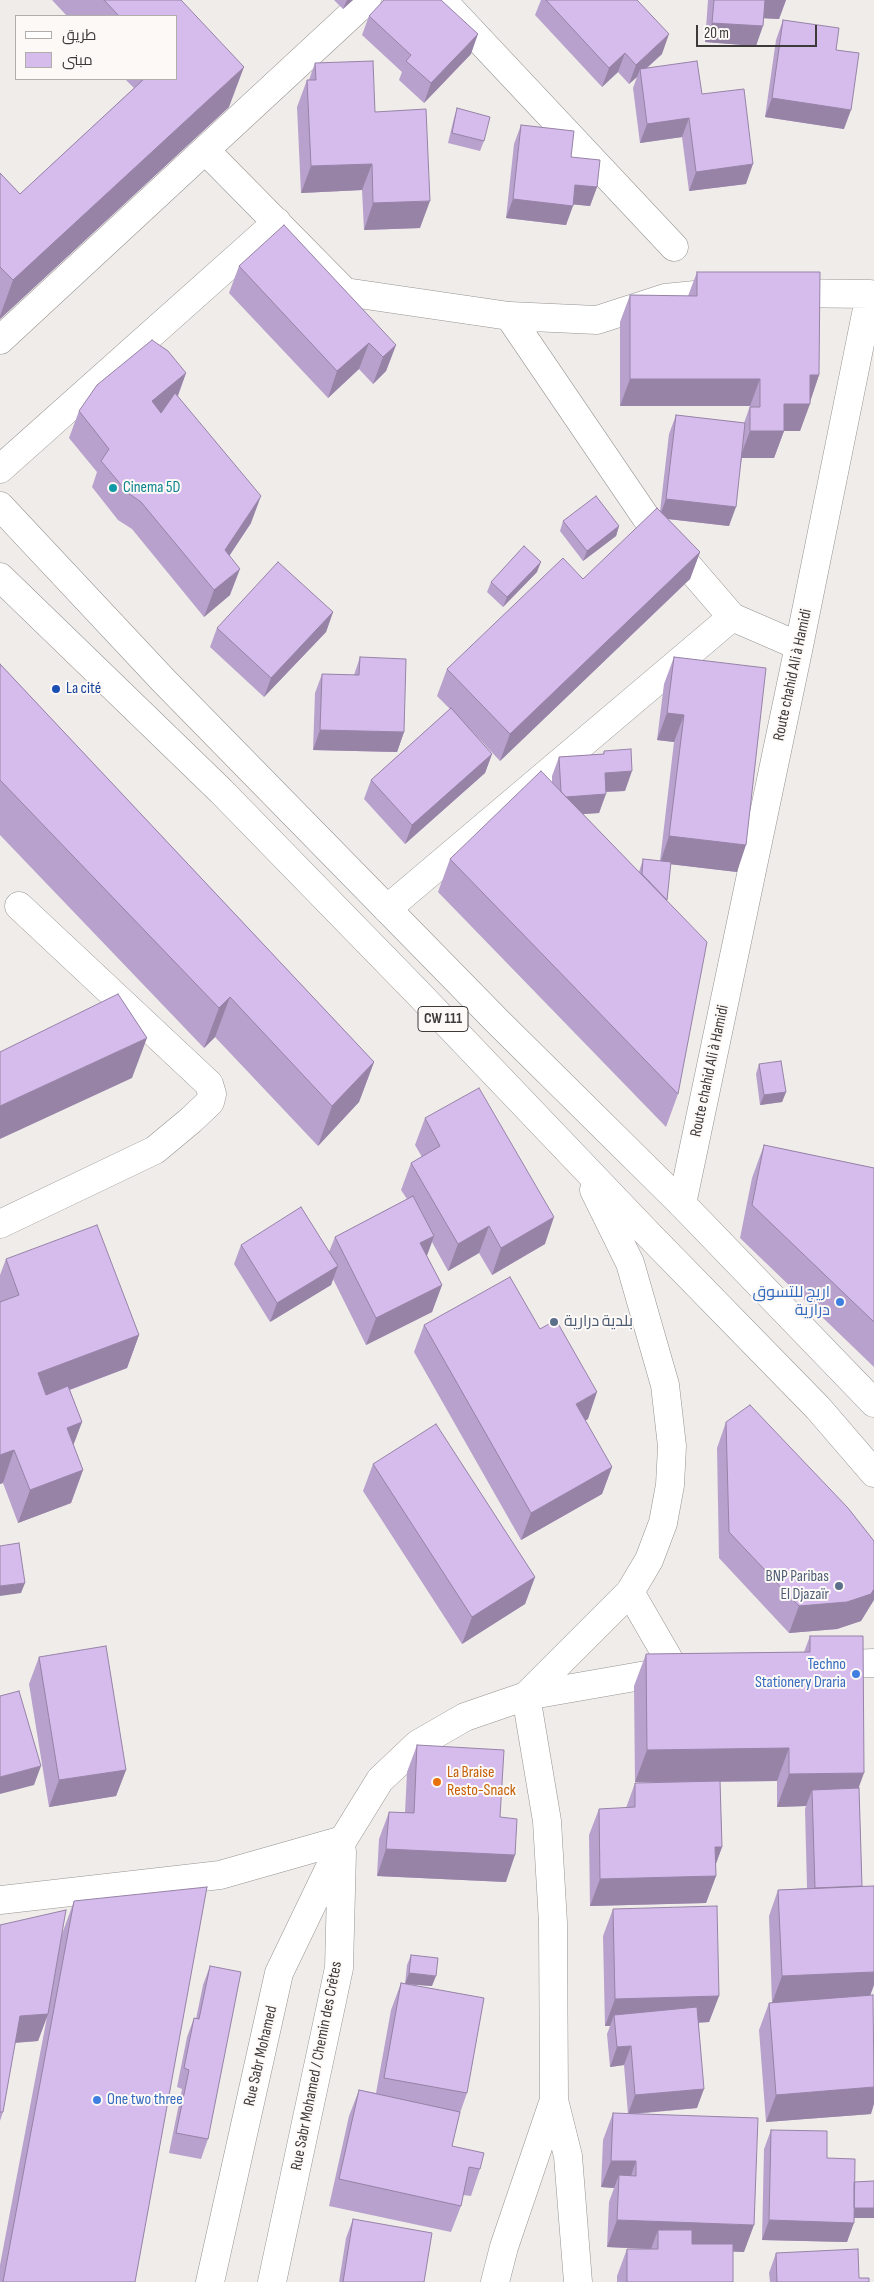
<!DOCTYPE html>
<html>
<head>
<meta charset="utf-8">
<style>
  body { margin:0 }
  #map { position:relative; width:874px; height:2282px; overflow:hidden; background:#efecea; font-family:"Sofia Sans Condensed",Cairo,sans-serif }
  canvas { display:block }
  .legend { position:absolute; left:15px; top:15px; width:162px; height:65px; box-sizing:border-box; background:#fdf9f7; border:1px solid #b0adab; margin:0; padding:6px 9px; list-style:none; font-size:15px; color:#3c3b3a }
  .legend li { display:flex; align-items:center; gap:10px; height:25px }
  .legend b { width:25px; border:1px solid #b0adab }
  .scale { position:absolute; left:696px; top:25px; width:121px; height:22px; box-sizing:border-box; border:2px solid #3c3b3a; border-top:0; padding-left:6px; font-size:15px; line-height:18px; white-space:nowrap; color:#3c3b3a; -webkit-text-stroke:4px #fdf9f7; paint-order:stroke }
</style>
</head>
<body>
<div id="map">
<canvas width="874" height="2282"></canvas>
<ul class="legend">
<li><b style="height:6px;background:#fff"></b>طريق</li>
<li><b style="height:14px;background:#d6bbed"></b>مبنى</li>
</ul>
<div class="scale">20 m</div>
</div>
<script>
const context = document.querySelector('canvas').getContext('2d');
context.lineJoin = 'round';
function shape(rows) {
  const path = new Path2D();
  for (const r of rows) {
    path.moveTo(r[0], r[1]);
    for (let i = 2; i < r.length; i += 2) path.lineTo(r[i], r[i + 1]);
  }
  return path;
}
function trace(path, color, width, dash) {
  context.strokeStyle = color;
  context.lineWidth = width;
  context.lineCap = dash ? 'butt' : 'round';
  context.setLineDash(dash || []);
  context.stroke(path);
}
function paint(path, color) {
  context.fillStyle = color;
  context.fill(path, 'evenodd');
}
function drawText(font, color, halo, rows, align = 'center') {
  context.font = font + ' "Sofia Sans Condensed",Cairo,sans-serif';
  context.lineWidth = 4;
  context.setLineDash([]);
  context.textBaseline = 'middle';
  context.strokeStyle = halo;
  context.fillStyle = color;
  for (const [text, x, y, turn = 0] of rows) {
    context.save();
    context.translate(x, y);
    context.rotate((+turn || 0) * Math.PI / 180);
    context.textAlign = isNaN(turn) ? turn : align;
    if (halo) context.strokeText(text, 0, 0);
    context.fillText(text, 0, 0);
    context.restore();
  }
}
const street = shape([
  [442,0,674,247],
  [206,151,345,292,509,316,597,320,665,298,725,292],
  [509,316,645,516,732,617],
  [0,340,367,0],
  [0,469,277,222],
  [387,909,732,617,799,646],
  [682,1204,799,646,870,294,783,293],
  [0,1224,155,1150,191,1120,210,1102,212,1094,209,1084,19,906],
  [526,1696,547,1821,553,1923,554,2100,568,2156,578,2282],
  [0,1900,220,1875,343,1840],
  [495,2282,504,2247,554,2100]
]);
const secondary = shape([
  [630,1592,675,1670],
  [826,1665,874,1663],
  [210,2282,279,1973,343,1840,380,1780,418,1744,465,1717,526,1696,675,1670],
  [272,2282,339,1968,342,1852]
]);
const primary = shape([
  [0,506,163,680,497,1021,682,1204,874,1403],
  [0,577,221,791,417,992,649,1235,818,1408,874,1473],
  [526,1696,630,1592,649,1560,663,1523,670,1485,672,1446,665,1385,630,1263,594,1190]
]);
trace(street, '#979492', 29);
trace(secondary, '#979492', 29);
trace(primary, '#979492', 29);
trace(street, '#fff', 28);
trace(secondary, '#fff', 28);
trace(primary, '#fff', 28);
paint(shape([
  [52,0,181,0,229,107,0,319,0,173,20,194,134,88,125,79,176,79,176,16,67,16],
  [334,0,353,0,343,9],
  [541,0,637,0,662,54,647,68,702,94,746,184,689,191,682,137,640,143,633,88,637,77,629,84,618,72,602,87,535,15],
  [708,0,786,0,779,19,763,18,756,46,705,42],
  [369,16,471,54,424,103,399,80,402,72,362,35],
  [783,20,836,50,844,129,765,117,776,40],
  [315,63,375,112,420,228,364,230,362,190,301,193,297,107,307,80,309,80],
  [457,108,484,141,480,151,448,143,454,118],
  [521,125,571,157,597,187,590,206,573,204,566,225,506,218,514,144],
  [239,266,396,345,386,371,373,384,359,369,328,398,229,293],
  [697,272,819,375,800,431,784,431,774,458,742,458,729,526,668,519,700,552,690,579,500,761,470,729,492,754,485,773,405,844,364,799,371,780,450,709,437,696,447,669,583,579,660,511,669,434,676,415,744,423,750,406,620,406,620,322,630,295,688,296],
  [186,373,178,396,251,523,230,555,230,595,204,617,132,529,118,520,92,487,97,472,69,438,79,411],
  [563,521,619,526,616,536,583,561,560,531],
  [537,572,503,607,487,592,491,582],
  [333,612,326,632,264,697,210,647,217,628],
  [360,657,404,732,397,752,313,750,315,693,322,674,354,675],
  [674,657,737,872,670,864,667,900,678,1094,666,1127,438,892,450,859,552,783,552,776,559,757,603,754,604,751,625,791,606,792,599,813,583,814,639,872,643,859,660,861,674,742,657,740,664,684],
  [0,664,374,1062,359,1102,318,1146,215,1037,204,1048,0,835],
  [759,1064,786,1092,782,1102,760,1105,756,1074],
  [425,1118,545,1244,492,1275,479,1253,448,1271,432,1242,427,1256,442,1285,432,1312,366,1345,333,1279,331,1285,270,1322,234,1264,241,1245,329,1252,335,1237,407,1199,401,1190,411,1163,422,1157,415,1145],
  [764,1145,874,1168,874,1367,740,1238,752,1178],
  [6,1259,139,1335,127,1368,70,1390,82,1422,73,1445,83,1470,71,1503,18,1523,3,1483,0,1484,0,1275],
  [424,1325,588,1419,585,1420,612,1467,602,1494,521,1540,414,1352],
  [726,1422,874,1541,874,1599,861,1621,837,1629,789,1633,719,1558,717,1448],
  [373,1464,535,1577,525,1604,462,1644,363,1491],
  [810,1636,859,1788,862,1886,870,1995,871,2114,766,2122,759,2030,769,2003,772,2003,769,1916,778,1890,807,1888,805,1809,806,1806,777,1807,777,1781,720,1782,722,1847,716,1864,716,1876,706,1903,590,1906,589,1835,599,1809,626,1808,635,1783,682,1782,635,1782,634,1686,646,1654,804,1652],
  [39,1657,126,1770,116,1796,49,1807,29,1684],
  [417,1745,500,1817,506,1882,377,1876,379,1839,389,1812,405,1813,407,1772],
  [74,1901,135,2282,0,2282,0,2265,47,2017,38,2041,15,2043,3,2112,0,2121,0,1925,53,1981,62,1934],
  [613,1909,719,1996,709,2022,699,2023,697,2108,635,2114,744,2252,733,2251,733,2282,617,2282,617,2276,627,2249,651,2249,607,2247,609,2202,614,2188,601,2187,603,2140,613,2113,628,2114,624,2065,610,2067,607,2034,610,2026,605,2026,603,1936],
  [411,1955,432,1986,405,1984,407,1965],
  [210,1966,208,2139,201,2159,169,2153,182,2089,177,2087,187,2037,194,2018,196,2019,203,1985],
  [401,1983,467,2093,460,2113,452,2146,480,2169,471,2196,463,2195,461,2206,451,2232,329,2206,349,2116,359,2090,376,2093,391,2010],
  [771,2130,827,2158,854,2182,874,2218,854,2218,847,2242,762,2240,764,2149],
  [353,2219,424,2282,339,2282,346,2238],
  [776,2253,859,2278,869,2282,770,2282,769,2273]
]), '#b8a1cc');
paint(shape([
  [347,0,353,0,343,9],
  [764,0,786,0,779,19,758,18],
  [712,23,763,26,756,46,705,42],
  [478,34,471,54,424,103,431,83],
  [669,34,662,54,641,73,640,69,637,77,629,84,636,65],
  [625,53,618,72,602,87,609,68],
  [244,67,229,107,0,319,0,316,13,280],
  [772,98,851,110,844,129,765,117],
  [689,118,682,137,640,143,647,124],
  [372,164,362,190,301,193,311,166],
  [753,164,746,184,689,191,696,172],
  [575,185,597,187,590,206,568,204],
  [513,199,573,206,566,225,506,218],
  [430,201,420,228,364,230,373,203],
  [369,343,359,369,328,398,337,371],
  [396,345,386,371,373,384,383,357],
  [186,373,176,400,142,428,152,401],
  [810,375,819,375,810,402],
  [630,379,760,379,750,406,620,406],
  [784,404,810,404,800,431,784,431,774,458,740,458,750,431],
  [261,496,251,523,215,577,225,550],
  [666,499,736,507,729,526,659,518],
  [619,526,616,536,583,561,587,551],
  [700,552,690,579,500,761,510,734],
  [541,562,537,572,503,607,507,597],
  [240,569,230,595,204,617,214,590],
  [333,612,326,632,264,697,271,678],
  [667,713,684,715,674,742,657,740],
  [320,730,404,732,397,752,313,750],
  [492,754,485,773,405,844,412,825],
  [632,771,625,791,598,792,605,773],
  [606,794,599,813,554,816,561,797],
  [669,836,746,845,737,872,660,863],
  [230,997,215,1037,204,1048,219,1008],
  [147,1038,132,1078,0,1139,0,1106],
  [374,1062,359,1102,318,1146,332,1106],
  [786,1092,782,1102,760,1105,764,1095],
  [554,1217,545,1244,492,1275,501,1248],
  [489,1226,479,1253,448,1271,458,1244],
  [434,1236,424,1263,420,1243],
  [338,1266,331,1285,270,1322,277,1303],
  [442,1285,432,1312,366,1345,376,1318],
  [139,1335,127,1368,26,1406,38,1373],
  [597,1392,588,1419,567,1431,576,1404],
  [82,1422,70,1454,67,1428],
  [14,1450,3,1483,0,1484,0,1455],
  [612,1467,602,1494,521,1540,531,1513],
  [83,1470,71,1503,18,1523,30,1490],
  [535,1577,525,1604,462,1644,472,1617],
  [25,1583,21,1593,0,1596,0,1586],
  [874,1589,874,1600,861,1621,837,1629,789,1633,799,1606],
  [789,1748,777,1781,635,1782,647,1750],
  [41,1766,34,1785,0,1794,0,1777],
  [126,1770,116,1796,49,1807,59,1780],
  [864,1773,852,1806,812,1790,806,1806,777,1807,789,1774],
  [715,1847,722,1847,712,1874],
  [386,1849,515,1855,506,1882,377,1876],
  [716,1876,706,1903,590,1906,600,1879],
  [874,1972,874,1985,869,1999,772,2003,782,1976],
  [409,1973,436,1976,432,1986,405,1984],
  [719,1996,709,2022,615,2025,614,2015,610,2026,605,2026,615,1999],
  [48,2014,38,2041,10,2043,20,2016],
  [631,2046,624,2065,610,2067,617,2047],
  [874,2087,874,2104,871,2114,766,2122,776,2095],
  [704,2089,697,2108,628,2114,635,2095],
  [611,2161,636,2161,627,2188,619,2175,614,2188,601,2187],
  [852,2208,874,2208,874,2218,848,2218],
  [617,2220,754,2225,744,2252,658,2249,658,2230,651,2249,607,2247],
  [769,2220,854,2223,847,2242,762,2240]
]), '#9683a6');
const building = shape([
  [104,0,181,0,244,67,13,280,0,267,0,173,20,194,144,79,176,79,176,16,119,16,104,0],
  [384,0,441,0,478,34,431,83,406,61,411,55,369,16,384,0],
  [546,0,637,0,669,34,636,65,625,53,609,68,546,0],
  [714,0,765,0,763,26,712,23,714,0],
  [783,20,839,28,836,50,859,53,851,110,772,98,783,20],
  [373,61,375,112,426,109,430,201,373,203,372,164,311,166,307,80,316,80,315,63,373,61],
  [697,61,702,94,744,89,753,164,696,172,689,118,647,124,640,69,697,61],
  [457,108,490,117,484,141,452,133,457,108],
  [521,125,574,131,571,157,600,160,597,187,575,185,573,206,513,199,521,125],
  [284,225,396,345,383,357,369,343,337,371,239,266,284,225],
  [697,272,820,272,819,375,810,375,810,404,784,404,784,431,750,431,750,407,760,407,760,379,630,379,630,295,697,296,697,272],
  [152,340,168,351,186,373,152,401,161,413,175,393,261,496,225,550,240,569,214,590,141,502,128,493,101,461,109,449,79,411,97,385,152,340],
  [676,415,745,423,736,507,666,499,676,415],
  [596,496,619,526,587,551,563,521,596,496],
  [657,508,700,552,510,734,447,669,563,558,583,579,657,508],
  [524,546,541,562,507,597,491,582,524,546],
  [278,562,333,612,271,678,217,628,278,562],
  [360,657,406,659,404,732,320,730,322,674,359,675,360,657],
  [674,657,766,668,746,845,669,836,684,715,667,713,674,657],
  [0,664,374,1062,332,1106,230,997,219,1008,0,780,0,664],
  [451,708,492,754,412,825,371,780,451,708],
  [631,749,632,771,605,773,606,794,566,797,561,792,559,757,604,754,604,751,631,749],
  [541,771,707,942,678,1094,450,859,541,771],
  [643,859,671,862,667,900,642,874,643,859],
  [118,994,147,1038,0,1106,0,1052,118,994],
  [781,1061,786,1092,764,1095,759,1064,781,1061],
  [479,1088,554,1217,501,1248,489,1226,458,1244,411,1163,440,1146,425,1118,479,1088],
  [764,1145,874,1168,874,1322,752,1205,764,1145],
  [413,1196,434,1236,420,1243,442,1285,376,1318,335,1237,413,1196],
  [301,1207,338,1266,277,1303,241,1245,301,1207],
  [97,1225,139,1335,38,1373,46,1395,68,1386,82,1422,67,1428,83,1470,30,1490,14,1450,0,1455,0,1302,19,1295,6,1259,97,1225],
  [510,1277,540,1329,556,1320,597,1392,576,1404,612,1467,531,1513,424,1325,510,1277],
  [750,1405,848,1508,874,1541,874,1589,871,1594,847,1602,799,1606,729,1532,726,1422,750,1405],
  [436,1424,535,1577,472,1617,373,1464,436,1424],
  [19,1543,25,1583,0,1586,0,1546,19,1543],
  [810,1636,863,1636,864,1773,789,1774,789,1748,647,1750,646,1654,810,1652,810,1636],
  [106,1646,126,1770,59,1780,39,1657,106,1646],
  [19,1691,41,1766,0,1777,0,1696,19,1691],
  [417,1745,504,1750,500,1817,517,1819,515,1855,386,1849,389,1812,414,1813,417,1745],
  [720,1781,722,1847,715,1847,716,1876,600,1879,599,1809,635,1807,635,1783,720,1781],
  [859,1788,862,1886,815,1888,812,1790,859,1788],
  [874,1886,874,1972,782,1976,778,1890,874,1886],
  [207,1887,135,2282,3,2282,74,1901,207,1887],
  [717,1906,719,1996,615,1999,613,1909,717,1906],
  [66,1910,48,2014,20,2016,3,2112,0,2112,0,1925,66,1910],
  [411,1955,438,1958,436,1976,409,1973,411,1955],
  [210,1966,241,1972,208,2139,176,2133,189,2070,184,2068,194,2018,199,2019,210,1966],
  [401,1983,484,1998,467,2093,384,2078,401,1983],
  [873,1995,874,2087,776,2095,769,2003,873,1995],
  [697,2007,704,2089,635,2095,631,2046,617,2047,614,2015,697,2007],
  [359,2090,460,2112,452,2146,484,2153,480,2169,469,2167,461,2206,339,2179,359,2090],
  [613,2113,758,2118,754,2225,617,2220,619,2175,636,2176,636,2161,611,2161,613,2113],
  [771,2130,827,2131,827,2158,855,2159,854,2223,769,2220,771,2130],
  [874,2181,874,2208,854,2208,854,2182,874,2181],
  [353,2219,432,2233,424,2282,343,2282,353,2219],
  [658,2230,692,2230,692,2244,733,2244,733,2282,627,2282,627,2249,658,2249,658,2230],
  [858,2249,859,2278,869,2278,869,2282,777,2282,776,2253,858,2249]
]);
paint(building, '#d6bbed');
trace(building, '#9683a6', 1);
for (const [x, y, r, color] of [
  [113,488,5,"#0f9aa8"],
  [56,689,5,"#1a4fb4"],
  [840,1302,5,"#3f7fe0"],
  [554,1322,5,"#5c6f8a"],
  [839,1586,5,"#5c6f8a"],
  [856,1674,5,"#3f7fe0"],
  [437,1782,5,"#e8710a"],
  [97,2100,5,"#3f7fe0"]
]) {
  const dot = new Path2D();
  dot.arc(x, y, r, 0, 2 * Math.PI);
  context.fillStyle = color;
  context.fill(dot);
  trace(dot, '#fdf9f7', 2);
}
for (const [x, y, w] of [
  [443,1019,50]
]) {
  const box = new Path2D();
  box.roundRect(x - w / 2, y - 12.5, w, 25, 4);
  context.fillStyle = '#fdf9f7';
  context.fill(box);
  trace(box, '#3c3b3a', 1);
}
drawText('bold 15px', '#3c3b3a', null, [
  ["CW 111",443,1019]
]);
drawText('16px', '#0d838f', '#fdf9f7', [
  ["Cinema 5D",123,488]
], 'left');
drawText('16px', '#3c3b3a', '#fdf9f7', [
  ["Route chahid Ali à Hamidi",793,675,-78],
  ["Route chahid Ali à Hamidi",710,1071,-78],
  ["Rue Sabr Mohamed",261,2056,-77],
  ["Rue Sabr Mohamed / Chemin des Crêtes",317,2066,-79]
]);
drawText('16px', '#164399', '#fdf9f7', [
  ["La cité",66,689]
], 'left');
drawText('16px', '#366cbe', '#fdf9f7', [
  ["اريج للتسوق",830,1293],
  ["درارية",830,1311],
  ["Techno",846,1665],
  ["Stationery Draria",846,1683],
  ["One two three",107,2100,"left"]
], 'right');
drawText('16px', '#4e5e75', '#fdf9f7', [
  ["بلدية درارية",564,1322],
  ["BNP Paribas",829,1577,"right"],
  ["El Djazaïr",829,1595,"right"]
], 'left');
drawText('16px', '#c56008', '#fdf9f7', [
  ["La Braise",447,1773],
  ["Resto-Snack",447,1791]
], 'left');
</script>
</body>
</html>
